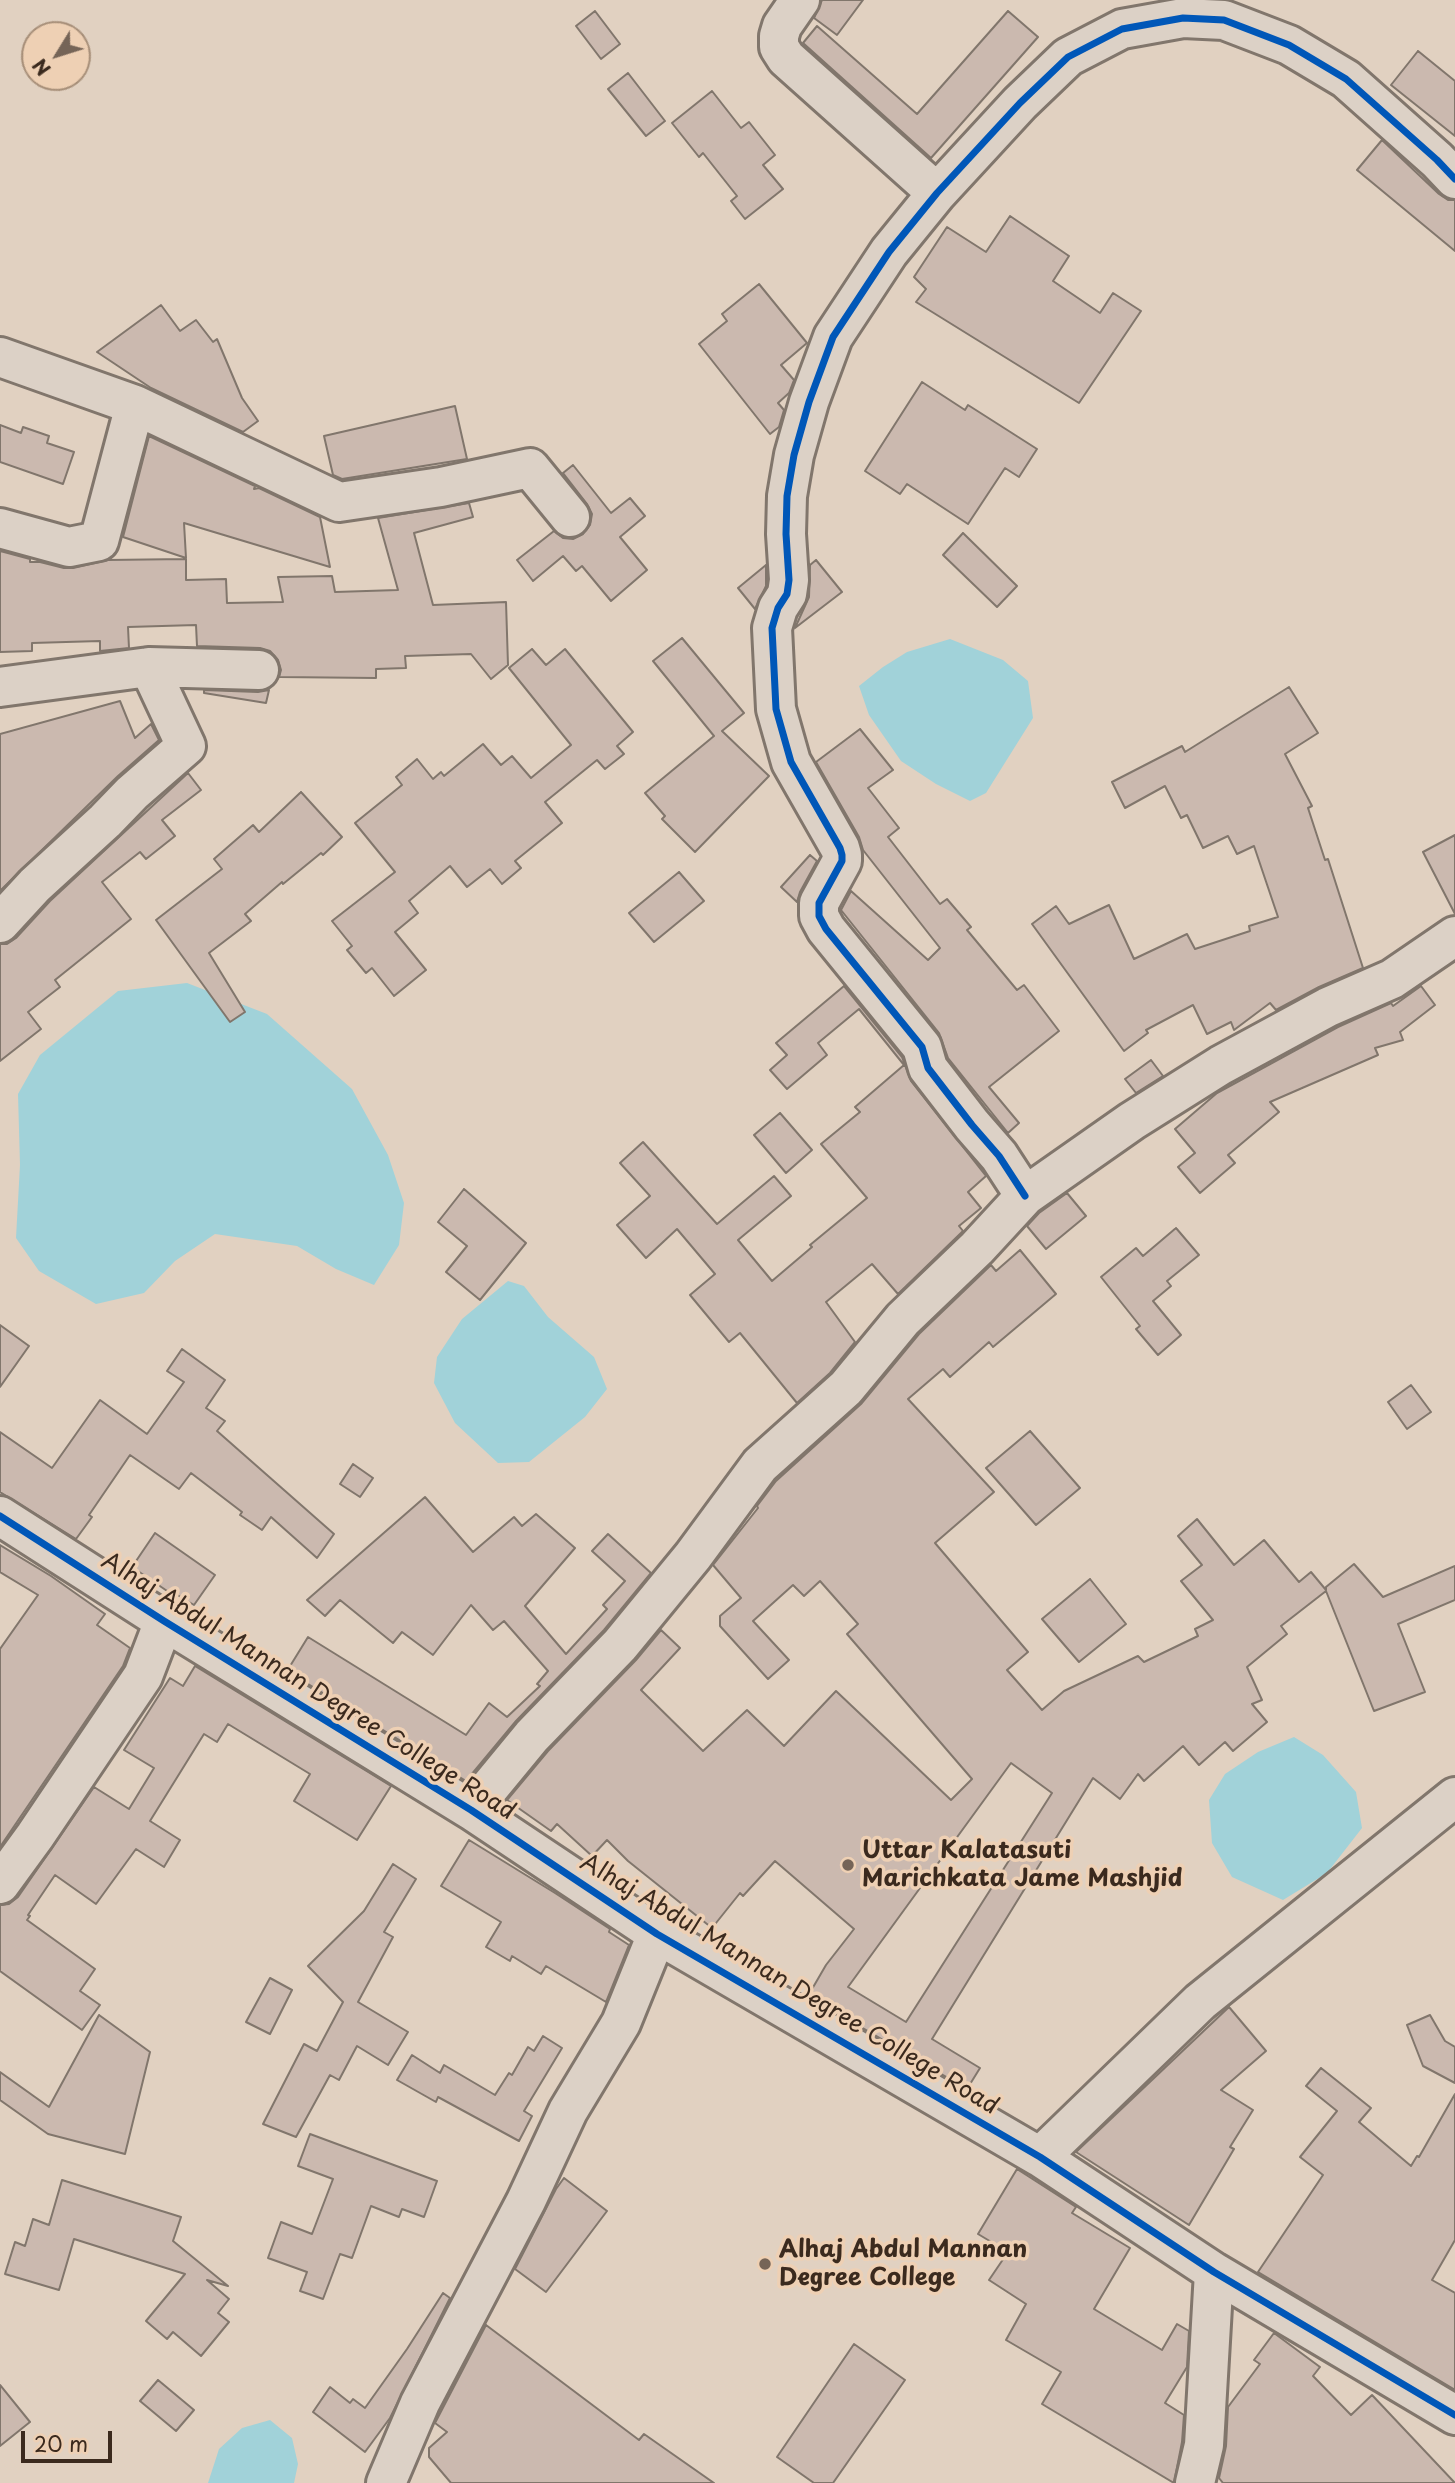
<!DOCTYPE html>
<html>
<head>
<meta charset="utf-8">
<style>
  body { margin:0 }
  #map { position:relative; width:1455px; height:2483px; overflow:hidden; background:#e1d1c1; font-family:"Playpen Sans",sans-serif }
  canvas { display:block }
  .north { position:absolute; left:21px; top:21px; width:70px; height:70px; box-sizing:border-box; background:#eed0b4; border:2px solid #a68e78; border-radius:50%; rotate:232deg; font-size:19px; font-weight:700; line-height:28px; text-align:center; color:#3b2a1e }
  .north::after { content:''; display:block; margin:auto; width:24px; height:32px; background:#756457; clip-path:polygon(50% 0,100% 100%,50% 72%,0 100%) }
  .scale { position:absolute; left:21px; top:2431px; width:91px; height:32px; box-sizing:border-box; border:4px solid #3b2a1e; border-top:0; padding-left:9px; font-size:21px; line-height:24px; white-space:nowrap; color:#3b2a1e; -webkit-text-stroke:5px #eed0b4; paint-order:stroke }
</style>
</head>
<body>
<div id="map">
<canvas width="1455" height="2483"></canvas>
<div class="north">N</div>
<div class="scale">20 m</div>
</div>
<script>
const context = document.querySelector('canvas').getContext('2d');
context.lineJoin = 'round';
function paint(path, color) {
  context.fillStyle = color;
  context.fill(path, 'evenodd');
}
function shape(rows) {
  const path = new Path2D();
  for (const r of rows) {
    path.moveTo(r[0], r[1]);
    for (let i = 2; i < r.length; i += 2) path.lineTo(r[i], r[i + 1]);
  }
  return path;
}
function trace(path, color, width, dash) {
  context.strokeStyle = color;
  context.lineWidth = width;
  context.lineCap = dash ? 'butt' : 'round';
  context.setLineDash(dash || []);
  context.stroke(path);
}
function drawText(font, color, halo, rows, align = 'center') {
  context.font = font + ' "Playpen Sans",sans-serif';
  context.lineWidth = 7;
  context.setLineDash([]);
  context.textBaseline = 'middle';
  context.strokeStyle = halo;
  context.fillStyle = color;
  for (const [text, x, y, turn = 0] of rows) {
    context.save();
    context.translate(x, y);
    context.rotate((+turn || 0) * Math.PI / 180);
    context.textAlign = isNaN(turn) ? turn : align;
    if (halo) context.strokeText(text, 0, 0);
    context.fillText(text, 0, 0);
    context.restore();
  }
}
paint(shape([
  [950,639,1003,660,1028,681,1033,718,986,793,970,801,936,784,901,761,869,715,859,686,883,667,907,652],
  [187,983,267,1014,352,1089,388,1155,404,1203,399,1245,374,1285,336,1269,297,1246,215,1234,175,1261,144,1293,96,1304,39,1271,16,1238,20,1165,18,1094,40,1055,118,991],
  [508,1281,524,1286,548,1317,594,1357,607,1389,585,1417,529,1462,498,1463,455,1423,434,1383,437,1357,462,1319],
  [1294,1737,1323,1755,1356,1792,1362,1828,1327,1873,1283,1900,1232,1877,1212,1843,1209,1800,1225,1774,1258,1752],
  [270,2420,292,2438,298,2464,294,2483,208,2483,219,2449,242,2428]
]), '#a1d2d9');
const building = shape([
  [822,0,863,0,837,35,814,18,822,0],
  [595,11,620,44,601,59,576,26,595,11],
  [1008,11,1038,37,931,158,803,43,817,26,917,114,1008,11],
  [1418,51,1455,81,1455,136,1391,85,1418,51],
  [628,73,665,121,646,136,608,89,628,73],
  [712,91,741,128,749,122,775,155,763,165,783,189,745,219,731,201,737,196,703,153,699,157,672,123,712,91],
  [1382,140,1439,194,1448,200,1455,200,1455,251,1357,170,1382,140],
  [1010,216,1069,256,1053,281,1100,313,1113,293,1141,311,1079,403,916,302,926,289,914,277,947,227,986,252,1010,216],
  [759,284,807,343,781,365,794,380,789,393,778,403,784,410,779,427,770,434,699,344,727,321,722,314,759,284],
  [161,305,180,331,196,320,213,342,217,339,242,398,258,421,243,432,151,388,97,352,161,305],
  [922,382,965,410,968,405,1037,449,1019,477,1005,468,968,524,907,484,900,494,865,471,922,382],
  [455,406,467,459,342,479,333,475,324,436,455,406],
  [0,425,21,433,23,427,49,436,47,443,74,452,63,484,0,462,0,425],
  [149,436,255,486,254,489,259,488,320,517,330,567,184,523,186,558,123,537,149,436],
  [573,465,611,513,630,498,645,516,620,537,647,570,611,601,582,566,576,571,563,556,533,581,517,560,554,531,563,538,573,539,583,534,590,525,592,514,587,504,563,473,573,465],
  [469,503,473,517,414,533,433,605,506,602,508,665,491,679,471,654,405,656,406,668,376,669,376,678,279,677,281,670,278,660,270,651,260,648,197,646,196,625,128,627,129,648,100,651,100,641,32,643,32,651,0,652,0,551,30,559,30,562,40,562,64,568,73,568,108,560,186,559,186,580,226,579,227,603,283,602,278,577,332,576,335,592,398,590,378,518,469,503],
  [963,533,1017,586,997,607,943,555,963,533],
  [816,560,842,592,795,628,809,597,810,565,816,560],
  [766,565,766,586,755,609,738,588,766,565],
  [682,638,744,713,722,731,769,776,695,852,662,819,665,816,645,793,714,736,653,661,682,638],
  [532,649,546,665,565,649,633,732,617,746,624,754,605,769,597,760,545,802,562,823,515,861,521,868,502,884,490,869,467,887,450,866,409,901,418,913,395,932,426,970,394,996,372,968,366,973,347,950,352,946,332,921,395,872,355,823,402,785,396,777,417,759,433,779,441,772,444,776,483,744,501,765,512,756,531,778,571,745,509,668,532,649],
  [1289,687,1318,733,1285,754,1312,806,1308,808,1325,860,1328,859,1363,968,1319,987,1276,1010,1270,1003,1234,1030,1231,1022,1207,1034,1193,1005,1146,1030,1148,1033,1124,1051,1032,924,1056,906,1069,924,1109,905,1134,959,1187,934,1195,949,1250,931,1249,926,1278,917,1254,846,1237,854,1228,836,1203,848,1187,815,1181,818,1165,786,1125,808,1112,782,1182,746,1185,752,1289,687],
  [204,690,258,692,269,690,266,703,204,693,204,690],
  [120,701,135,738,151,724,159,740,118,776,0,891,0,734,120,701],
  [860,729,893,770,868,788,899,828,888,837,940,904,947,899,971,927,967,930,1017,990,1024,985,1059,1031,989,1087,1019,1123,1008,1133,948,1058,939,1033,841,910,851,891,928,960,940,948,863,850,859,837,816,762,860,729],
  [188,773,201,790,162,820,175,836,146,859,140,852,102,882,131,919,55,980,60,987,28,1012,41,1029,0,1061,0,944,7,944,16,938,50,901,188,773],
  [301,792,342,837,323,855,321,853,283,884,282,882,245,914,251,921,209,953,245,1012,230,1022,156,920,222,869,214,859,253,825,259,832,301,792],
  [1455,835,1455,914,1423,852,1455,835],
  [810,855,817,861,800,892,797,902,781,887,810,855],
  [679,872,704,901,654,942,629,913,679,872],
  [844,986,902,1057,911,1081,986,1176,968,1192,981,1208,959,1226,963,1231,961,1233,898,1294,872,1264,826,1302,855,1342,830,1373,797,1403,740,1333,729,1342,690,1295,715,1274,677,1229,646,1258,617,1225,650,1196,620,1163,643,1142,717,1224,774,1176,791,1196,738,1240,772,1281,812,1247,810,1245,867,1198,821,1144,860,1112,855,1107,904,1065,859,1009,818,1043,827,1055,787,1089,770,1070,787,1055,776,1043,844,986],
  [1421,986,1435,1005,1400,1032,1403,1040,1375,1048,1378,1055,1270,1102,1279,1112,1228,1155,1235,1163,1200,1193,1178,1167,1195,1153,1175,1129,1217,1093,1338,1027,1391,1003,1393,1006,1421,986],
  [1151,1060,1163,1076,1136,1093,1125,1079,1151,1060],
  [780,1113,812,1150,786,1173,754,1135,780,1113],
  [464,1189,526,1243,480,1300,446,1272,467,1246,438,1222,464,1189],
  [1067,1193,1086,1216,1046,1249,1027,1226,1039,1213,1067,1193],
  [1176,1228,1199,1255,1167,1281,1171,1286,1153,1301,1181,1335,1158,1355,1136,1329,1140,1326,1101,1277,1136,1248,1143,1256,1176,1228],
  [1020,1250,1056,1294,993,1347,989,1342,950,1377,943,1369,908,1399,994,1492,935,1543,1028,1652,1007,1670,1042,1710,1064,1691,1138,1656,1144,1662,1198,1636,1195,1629,1213,1620,1181,1581,1202,1565,1178,1536,1197,1519,1234,1565,1264,1540,1299,1582,1311,1572,1326,1590,1326,1587,1354,1564,1383,1597,1455,1566,1455,1600,1398,1624,1425,1692,1374,1711,1326,1591,1281,1626,1287,1634,1247,1667,1262,1700,1252,1704,1267,1722,1233,1751,1225,1742,1199,1765,1183,1746,1144,1781,1138,1774,1120,1799,1093,1778,932,2039,980,2068,967,2089,808,1996,826,1965,854,1929,775,1861,743,1896,740,1893,712,1928,628,1861,607,1840,592,1856,557,1824,551,1831,507,1800,548,1751,636,1660,661,1630,680,1648,641,1690,703,1751,747,1710,784,1746,836,1691,951,1800,972,1779,847,1634,858,1624,820,1581,804,1596,793,1585,753,1621,789,1660,768,1679,720,1626,720,1616,741,1598,713,1565,758,1508,757,1506,776,1481,861,1404,919,1334,991,1265,996,1271,1020,1250],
  [1011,1763,1052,1793,906,2022,848,1987,1011,1763],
  [0,1325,29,1346,0,1387,0,1325],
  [182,1349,225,1380,206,1408,225,1421,217,1431,334,1534,317,1558,271,1517,262,1530,240,1515,242,1512,191,1473,179,1489,130,1455,89,1515,92,1517,76,1539,0,1492,0,1432,52,1468,100,1400,147,1434,184,1382,167,1371,182,1349],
  [1411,1385,1431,1412,1407,1429,1388,1402,1411,1385],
  [1030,1431,1080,1488,1036,1525,986,1468,1030,1431],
  [353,1464,373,1478,360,1497,340,1484,353,1464],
  [425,1497,473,1552,514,1517,522,1526,536,1514,575,1548,525,1606,566,1654,607,1609,603,1605,625,1581,592,1551,608,1534,651,1573,604,1630,516,1721,466,1781,287,1671,308,1637,466,1735,489,1703,507,1717,540,1686,537,1684,548,1671,504,1621,493,1630,471,1605,433,1655,402,1632,393,1643,340,1600,325,1616,307,1600,425,1497],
  [155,1533,215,1575,194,1605,174,1593,173,1595,132,1567,155,1533],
  [0,1545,51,1576,105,1614,97,1625,130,1648,123,1666,0,1847,0,1649,38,1595,0,1572,0,1545],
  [1090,1579,1126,1624,1079,1662,1042,1619,1090,1579],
  [195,1666,391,1786,357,1840,294,1801,310,1774,228,1724,217,1742,204,1734,150,1821,180,1840,164,1867,136,1849,96,1904,55,1875,28,1915,30,1916,27,1920,95,1969,80,1991,100,2005,82,2030,0,1971,0,1905,9,1904,18,1897,94,1787,129,1809,154,1768,124,1750,170,1678,183,1686,195,1666],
  [469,1840,555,1893,610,1929,609,1932,629,1945,606,2002,546,1966,541,1974,512,1956,510,1961,486,1947,501,1922,441,1886,469,1840],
  [393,1864,416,1879,384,1932,393,1937,358,2002,408,2032,388,2065,357,2046,339,2080,330,2075,296,2137,263,2124,304,2044,317,2051,343,2002,308,1966,364,1911,393,1864],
  [270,1978,292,1990,270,2034,246,2022,270,1978],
  [1229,2007,1266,2051,1221,2090,1253,2110,1230,2147,1234,2149,1189,2225,1076,2152,1229,2007],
  [99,2015,150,2052,125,2154,48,2134,0,2100,0,2072,49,2107,99,2015],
  [1430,2015,1445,2041,1455,2047,1455,2083,1423,2066,1407,2025,1430,2015],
  [543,2036,562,2048,524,2111,532,2116,519,2141,438,2097,436,2102,397,2080,412,2055,440,2073,444,2065,495,2095,509,2073,512,2075,528,2047,534,2051,543,2036],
  [1321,2068,1371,2108,1359,2122,1411,2166,1417,2156,1419,2157,1455,2094,1455,2240,1432,2280,1455,2293,1455,2390,1258,2272,1323,2175,1300,2157,1337,2111,1306,2086,1321,2068],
  [310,2134,437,2181,424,2217,402,2209,399,2217,371,2206,352,2258,340,2254,323,2299,300,2291,307,2272,268,2258,281,2222,312,2234,333,2179,298,2166,310,2134],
  [1017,2169,1076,2207,1072,2213,1130,2248,1094,2309,1162,2350,1177,2324,1189,2331,1187,2367,1165,2403,1184,2415,1182,2442,1174,2483,1042,2404,1061,2372,1006,2340,1026,2304,989,2280,1008,2252,978,2234,1017,2169],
  [564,2178,607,2211,546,2292,515,2269,556,2189,564,2178],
  [62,2180,181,2217,173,2241,228,2286,207,2280,229,2299,218,2313,229,2322,201,2356,173,2332,167,2339,146,2321,185,2274,74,2239,59,2290,5,2274,15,2242,25,2246,33,2219,49,2225,62,2180],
  [443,2293,450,2298,390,2418,365,2452,313,2412,330,2387,350,2403,353,2399,365,2408,407,2349,443,2293],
  [486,2325,639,2440,644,2434,714,2483,451,2483,429,2457,429,2448,447,2432,435,2423,486,2325],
  [1274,2333,1320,2367,1313,2376,1351,2415,1372,2395,1455,2483,1223,2483,1219,2478,1226,2446,1228,2407,1260,2364,1254,2360,1274,2333],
  [854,2344,905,2380,833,2483,814,2483,777,2457,854,2344],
  [158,2380,194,2410,176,2431,140,2401,158,2380],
  [0,2385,30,2422,0,2446,0,2385]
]);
paint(building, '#cbb9af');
trace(building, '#81766c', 2);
const minor = shape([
  [800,0,782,26,779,36,779,47,786,58,937,193],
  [0,357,135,405],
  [0,528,69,547,99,541,135,405,339,502,441,487,530,468,570,517],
  [0,687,149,667,259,670],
  [0,923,35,885,105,821,132,793,186,746,149,667],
  [1025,1196,999,1156,972,1125,928,1068,922,1047,826,929,819,916,819,903,842,861,842,855,840,848,791,762,776,709,772,628,778,608,787,594,789,580,786,534,787,496,794,455,809,402,833,337,889,252,937,193,1020,103,1068,57,1122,29,1183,18,1224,20,1289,45,1346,79,1437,160,1455,179],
  [0,1516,164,1621,471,1810,657,1934,1040,2157,1214,2272,1455,2415],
  [471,1810,532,1736,620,1645,693,1556,760,1465,846,1388,903,1319,977,1248,1025,1196,1132,1121,1221,1065,1328,1007,1392,979,1455,936],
  [0,1884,35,1836,143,1676,164,1621],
  [1040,2157,1200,2002,1455,1797],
  [386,2483,420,2403,526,2201,568,2111,621,2023,657,1934],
  [1195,2483,1204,2445,1214,2272]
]);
trace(minor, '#81766c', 44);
trace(minor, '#dcd1c6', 38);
trace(shape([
  [1025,1196,999,1156,972,1125,928,1068,922,1047,826,929,819,916,819,903,842,861,842,855,840,848,791,762,776,709,772,628,778,608,787,594,789,580,786,534,787,496,794,455,809,402,833,337,889,252,937,193,1020,103,1068,57,1122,29,1183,18,1224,20,1289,45,1346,79,1437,160,1455,179],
  [0,1516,164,1621,471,1810,657,1934,1040,2157,1214,2272,1455,2415]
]), '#0057b8', 7);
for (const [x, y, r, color] of [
  [848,1865,7,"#756457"],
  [765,2264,7,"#756457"]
]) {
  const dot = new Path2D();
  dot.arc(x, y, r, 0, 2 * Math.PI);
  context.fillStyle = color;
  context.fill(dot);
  trace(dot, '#eed0b4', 2.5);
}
drawText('24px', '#3b2a1e', '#eed0b4', [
  ["Alhaj Abdul Mannan Degree College Road",308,1687,32],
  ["Alhaj Abdul Mannan Degree College Road",789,1985,31]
]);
drawText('bold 24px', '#3b2a1e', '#eed0b4', [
  ["Uttar Kalatasuti",862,1851],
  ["Marichkata Jame Mashjid",862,1879],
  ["Alhaj Abdul Mannan",779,2250],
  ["Degree College",779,2278]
], 'left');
</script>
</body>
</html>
